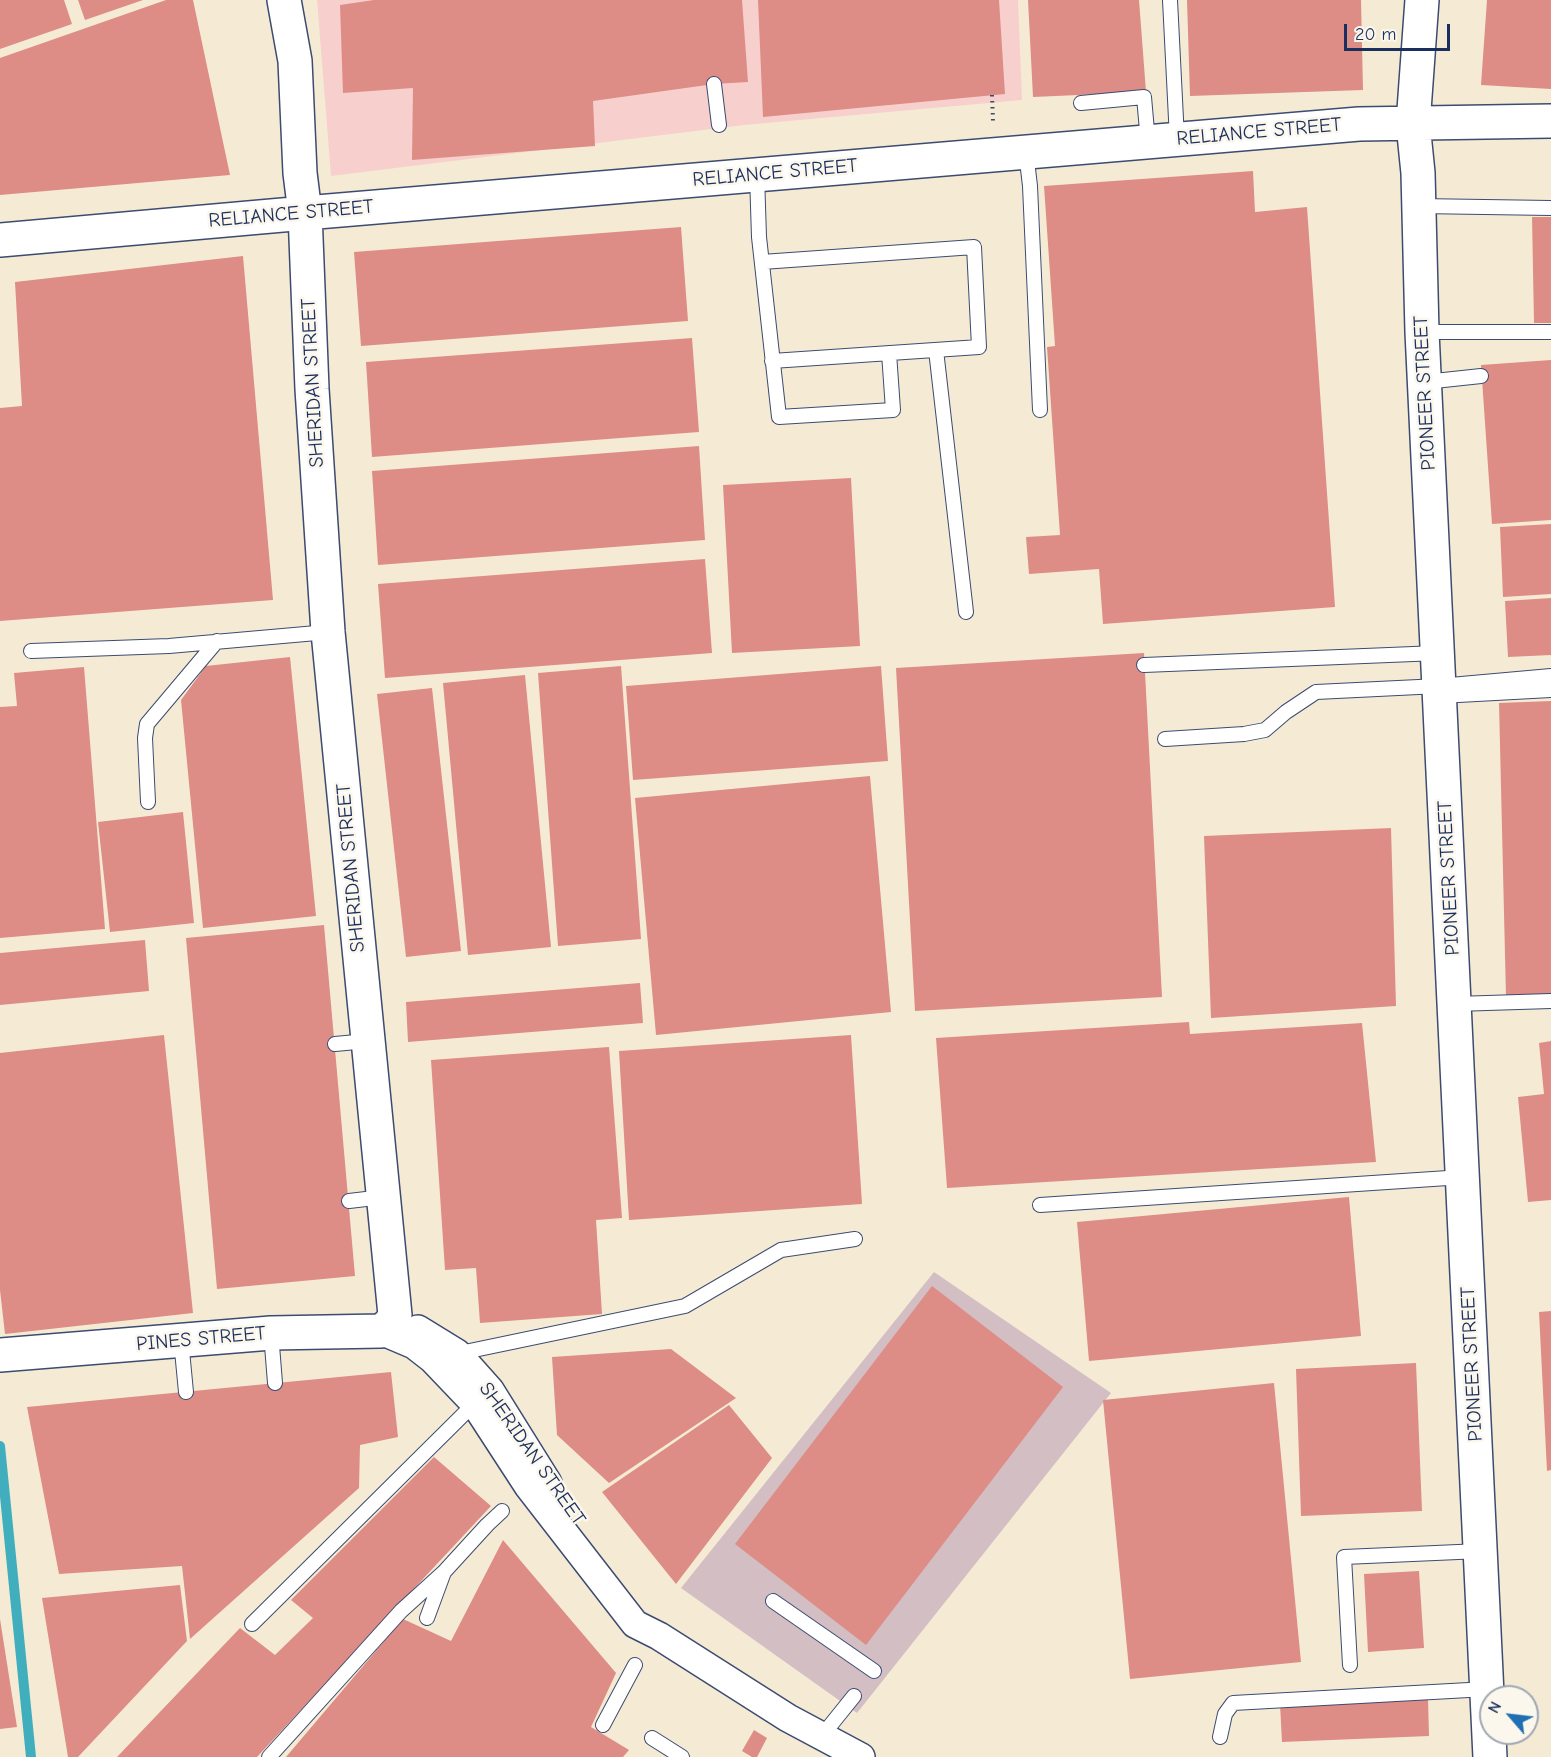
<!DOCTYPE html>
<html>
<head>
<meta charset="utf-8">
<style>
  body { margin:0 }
  #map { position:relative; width:1551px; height:1757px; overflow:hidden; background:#f5ebd5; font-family:"Comic Neue",sans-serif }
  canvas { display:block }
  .north { position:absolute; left:1479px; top:1685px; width:60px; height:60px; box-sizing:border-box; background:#fbf7ec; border:2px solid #a1a7b3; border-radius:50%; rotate:298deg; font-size:16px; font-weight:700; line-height:24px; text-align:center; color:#1b2f5e }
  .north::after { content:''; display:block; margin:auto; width:21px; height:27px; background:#1f6fb2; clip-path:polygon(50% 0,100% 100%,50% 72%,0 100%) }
  .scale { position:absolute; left:1344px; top:24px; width:106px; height:27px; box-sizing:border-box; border:3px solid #1b2f5e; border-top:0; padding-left:8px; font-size:18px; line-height:21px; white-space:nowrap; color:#1b2f5e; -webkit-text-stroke:4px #fbf7ec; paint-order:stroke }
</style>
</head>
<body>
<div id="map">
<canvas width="1551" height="1757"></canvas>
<div class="north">N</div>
<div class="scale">20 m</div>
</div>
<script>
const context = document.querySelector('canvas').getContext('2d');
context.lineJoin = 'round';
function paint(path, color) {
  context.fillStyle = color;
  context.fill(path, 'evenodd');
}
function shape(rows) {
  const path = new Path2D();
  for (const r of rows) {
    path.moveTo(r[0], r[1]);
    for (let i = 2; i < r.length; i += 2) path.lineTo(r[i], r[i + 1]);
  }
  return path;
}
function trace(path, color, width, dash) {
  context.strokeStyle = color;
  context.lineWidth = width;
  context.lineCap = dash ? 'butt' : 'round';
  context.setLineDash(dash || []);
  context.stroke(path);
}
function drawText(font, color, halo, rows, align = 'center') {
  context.font = font + ' "Comic Neue",sans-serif';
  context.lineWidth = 5;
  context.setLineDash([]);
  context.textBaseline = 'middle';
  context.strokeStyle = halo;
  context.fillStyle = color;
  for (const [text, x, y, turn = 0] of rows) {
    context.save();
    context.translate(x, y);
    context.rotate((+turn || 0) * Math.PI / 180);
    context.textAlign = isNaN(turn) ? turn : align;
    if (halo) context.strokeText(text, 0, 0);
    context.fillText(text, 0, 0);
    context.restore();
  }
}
paint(shape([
  [317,0,1018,0,1022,100,744,125,331,176]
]), '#f7d0cd');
paint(shape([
  [934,1272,1111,1393,857,1713,681,1588]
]), '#d2bec3');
trace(shape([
  [0,1446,31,1757]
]), '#40aebd', 10);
paint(shape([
  [0,0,64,0,72,24,0,49],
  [78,0,143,0,85,20],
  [166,0,193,0,230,175,0,195,0,58],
  [374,0,742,0,748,82,714,84,593,101,595,146,412,160,413,88,343,93,340,5],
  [758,0,999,0,1005,94,763,117],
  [1028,0,1139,0,1146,92,1033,97],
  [1187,0,1361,0,1363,90,1190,96],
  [1487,0,1551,0,1551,89,1481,85],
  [1253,171,1255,212,1307,207,1335,607,1103,624,1099,569,1029,574,1026,537,1060,535,1047,347,1055,346,1044,186],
  [1532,217,1551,217,1551,323,1534,323],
  [681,227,688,321,361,346,354,252],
  [243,256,273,600,0,621,0,408,22,406,15,282],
  [692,338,699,432,372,457,366,362],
  [1551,360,1551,520,1492,524,1481,365],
  [699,446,705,540,378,565,372,471],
  [851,478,860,646,732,653,723,485],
  [1551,524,1551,594,1503,597,1500,527],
  [705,559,712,653,385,678,378,584],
  [1551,598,1551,655,1508,657,1505,601],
  [1144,653,1162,997,915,1011,896,668],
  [290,657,316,916,203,928,181,700,206,666],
  [621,666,641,939,558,946,538,673],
  [881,666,888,761,633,780,626,686],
  [84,667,105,929,0,938,0,707,17,706,14,673],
  [525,675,551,947,468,955,443,683],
  [432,688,461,951,406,957,377,694],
  [1551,701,1551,995,1506,997,1499,703],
  [870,776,891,1012,656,1035,635,798],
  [183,812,194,923,110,932,98,822],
  [1391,828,1396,1006,1211,1018,1204,836],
  [324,925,355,1276,217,1289,186,938],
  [145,940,149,991,0,1005,0,953],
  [640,983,643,1023,408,1042,406,1002],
  [1189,1022,1190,1034,1362,1023,1376,1162,947,1188,936,1038],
  [164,1035,193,1313,5,1334,0,1290,0,1053],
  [851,1035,862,1204,629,1220,619,1051],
  [1551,1041,1551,1200,1528,1202,1518,1097,1544,1094,1539,1043],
  [609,1047,622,1218,596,1220,602,1314,480,1323,476,1268,445,1270,431,1060],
  [1349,1197,1361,1336,1089,1361,1077,1222],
  [932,1286,1063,1387,866,1645,735,1544],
  [1551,1311,1551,1470,1547,1471,1539,1312],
  [671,1349,736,1398,609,1483,557,1435,552,1357],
  [1416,1363,1422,1511,1301,1516,1296,1369],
  [391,1372,398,1437,360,1445,359,1488,190,1639,182,1566,59,1574,27,1407],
  [1274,1383,1301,1662,1130,1679,1103,1400],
  [729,1405,772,1458,676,1584,602,1492],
  [434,1457,491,1506,257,1757,117,1757,240,1628,275,1655,313,1618,291,1600],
  [503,1540,616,1673,591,1727,629,1750,623,1757,286,1757,403,1619,451,1641],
  [1419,1571,1424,1648,1368,1652,1364,1574],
  [180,1585,187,1641,78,1757,68,1757,42,1598],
  [0,1619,17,1727,0,1729],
  [1428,1698,1429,1736,1282,1742,1280,1704],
  [754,1730,767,1738,757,1757,752,1757,742,1751]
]), '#de8c86');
const service = shape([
  [1170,0,1177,139],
  [714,84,719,125],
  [1081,103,1144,97,1148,142],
  [1026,152,1030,186,1040,410],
  [757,175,759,237,779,417,893,410,889,353],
  [1418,206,1551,208],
  [762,262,974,247,979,347,772,361],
  [1422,332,1551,332],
  [936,350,966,612],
  [1425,382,1481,376],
  [31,651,169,646,328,632],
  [1144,665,1438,653],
  [1440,696,1551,690],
  [1165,739,1244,734,1265,730,1286,712,1316,692,1439,686,1551,676],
  [148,802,145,738,147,724,217,641],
  [1455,1004,1551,1001],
  [335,1044,367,1041],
  [349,1201,383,1197],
  [1040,1205,1463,1177],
  [271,1333,275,1383],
  [181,1340,186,1392],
  [455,1354,685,1306,781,1250,855,1239],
  [773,1601,874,1671],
  [427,1618,444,1572,487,1525,502,1511],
  [252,1624,476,1402],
  [1350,1665,1344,1557,1481,1551],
  [603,1725,635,1665],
  [821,1737,854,1696],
  [1220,1737,1225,1714,1233,1703,1487,1689],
  [652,1738,682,1757],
  [269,1757,401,1611,444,1572]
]);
const minor = shape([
  [418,1329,457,1353,490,1390,548,1483],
  [381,1331,414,1345,432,1359,474,1403,528,1486,635,1624,659,1636,788,1718,861,1757]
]);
const tertiary = shape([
  [0,240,305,213,300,173,295,61,284,0]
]);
const secondary = shape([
  [1422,0,1413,124,1418,173,1422,332,1490,1757],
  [0,1355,271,1333,381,1331,390,1324,395,1315,328,632,312,389,305,213,1359,124,1551,121]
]);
trace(service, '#3c4b70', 16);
trace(minor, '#3c4b70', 30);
trace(tertiary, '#3c4b70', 36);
trace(secondary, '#3c4b70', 36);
trace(shape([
  [992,95,993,121]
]), '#3c4b70', 4, [1.5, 4.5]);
trace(service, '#fff', 14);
trace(minor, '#fff', 27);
trace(tertiary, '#fff', 33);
trace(secondary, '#fff', 33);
drawText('20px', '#1b2f5e', '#fbf7ec', [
  ["RELIANCE STREET",1259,132,-5],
  ["RELIANCE STREET",775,173,-5],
  ["RELIANCE STREET",291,214,-5],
  ["SHERIDAN STREET",313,383,-93],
  ["PIONEER STREET",1425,393,-93],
  ["SHERIDAN STREET",351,868,-95],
  ["PIONEER STREET",1449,878,-93],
  ["PINES STREET",201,1339,-5],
  ["PIONEER STREET",1472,1364,-93],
  ["SHERIDAN STREET",532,1454,55]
]);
</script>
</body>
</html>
